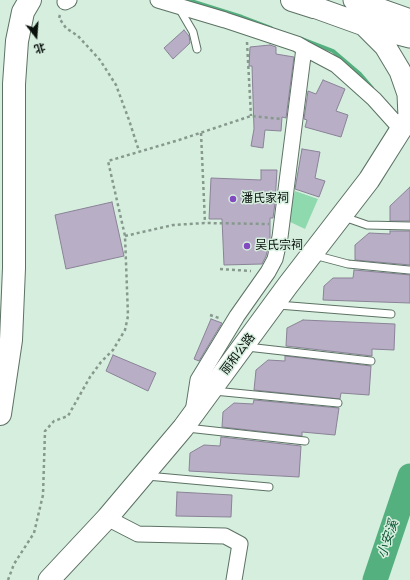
<!DOCTYPE html>
<html>
<head>
<meta charset="utf-8">
<style>
  body { margin:0 }
  #map { position:relative; width:410px; height:580px; overflow:hidden; background:#d6eede; font-family:Rubik,"Noto Sans SC",sans-serif }
  canvas { display:block }
  .north { position:absolute; left:16px; top:16px; width:40px; height:40px; -webkit-text-stroke:3px #d6eede; paint-order:stroke; rotate:163deg; font-size:11px; font-weight:700; line-height:16px; text-align:center; color:#09110c }
  .north::after { content:''; display:block; margin:auto; width:14px; height:18px; background:#09110c; clip-path:polygon(50% 0,100% 100%,50% 72%,0 100%) }
</style>
</head>
<body>
<div id="map">
<canvas width="410" height="580"></canvas>
<div class="north">北</div>
</div>
<script>
const context = document.querySelector('canvas').getContext('2d');
context.lineJoin = 'round';
function paint(path, color) {
  context.fillStyle = color;
  context.fill(path, 'evenodd');
}
function shape(rows) {
  const path = new Path2D();
  for (const r of rows) {
    path.moveTo(r[0], r[1]);
    for (let i = 2; i < r.length; i += 2) path.lineTo(r[i], r[i + 1]);
  }
  return path;
}
function trace(path, color, width, dash) {
  context.strokeStyle = color;
  context.lineWidth = width;
  context.lineCap = dash ? 'butt' : 'round';
  context.setLineDash(dash || []);
  context.stroke(path);
}
function drawText(font, color, halo, rows, align = 'center') {
  context.font = font + ' Rubik,"Noto Sans SC",sans-serif';
  context.lineWidth = 3;
  context.setLineDash([]);
  context.textBaseline = 'middle';
  context.strokeStyle = halo;
  context.fillStyle = color;
  for (const [text, x, y, turn = 0] of rows) {
    context.save();
    context.translate(x, y);
    context.rotate((+turn || 0) * Math.PI / 180);
    context.textAlign = isNaN(turn) ? turn : align;
    if (halo) context.strokeText(text, 0, 0);
    context.fillText(text, 0, 0);
    context.restore();
  }
}
paint(shape([
  [295,191,318,199,305,229,286,220]
]), '#8ed9ad');
trace(shape([
  [188,0,242,17,271,28],
  [302,39,333,51,360,74,372,88]
]), '#54b17f', 4);
trace(shape([
  [375,580,410,476]
]), '#54b17f', 25);
const building = shape([
  [184,30,189,36,190,43,173,59,164,48,184,30],
  [270,45,276,47,276,54,294,57,286,118,282,117,281,131,265,130,263,148,251,146,254,129,252,66,249,66,250,47,270,45],
  [323,80,345,89,336,111,348,115,341,137,305,127,307,120,304,119,308,91,316,94,323,80],
  [302,149,320,152,315,178,325,181,319,197,295,189,302,149],
  [261,170,277,170,275,203,273,218,270,218,270,240,266,256,262,264,224,265,222,219,209,219,211,178,261,180,261,170],
  [410,187,410,221,390,221,390,206,410,187],
  [112,202,124,256,66,269,55,215,112,202],
  [390,231,410,231,410,265,355,260,355,245,369,233,390,234,390,231],
  [354,270,410,275,410,303,323,300,324,286,333,278,353,278,354,270],
  [211,319,222,323,199,361,194,359,211,319],
  [303,320,395,324,394,350,372,349,372,356,286,346,287,328,303,320],
  [113,355,156,373,148,391,106,371,113,355],
  [285,356,371,366,369,395,341,393,340,399,254,390,256,370,268,360,285,361,285,356],
  [254,400,339,408,335,435,302,432,302,436,222,427,223,412,234,403,253,404,254,400],
  [221,437,301,446,299,477,189,471,190,453,204,445,220,446,221,437],
  [177,492,232,495,231,517,176,516,177,492]
]);
paint(building, '#b8afc6');
trace(building, '#8a8297', 1);
const service = shape([
  [179,8,193,32,197,49],
  [344,217,367,225,410,226],
  [314,255,348,264,409,270],
  [278,305,391,314],
  [247,347,371,361],
  [214,391,338,403],
  [187,428,305,441],
  [147,476,269,487]
]);
const minor = shape([
  [158,0,225,20,297,44,304,48,336,65,374,99,401,129],
  [65,2,69,0],
  [193,412,198,380,237,316,268,272,275,259,280,237,304,48],
  [107,518,138,534,225,536,240,544,234,580]
]);
const secondary = shape([
  [354,0,410,20],
  [314,7,364,25,410,37],
  [364,25,385,46,400,71,408,94,409,117],
  [49,580,107,518,183,428,288,285,369,180,410,115]
]);
const motorway = shape([
  [292,0,314,7],
  [0,414,11,340,14,268,14,84,17,41,23,12,30,0]
]);
trace(service, '#5c7264', 9);
trace(minor, '#5c7264', 17);
trace(secondary, '#5c7264', 23);
trace(motorway, '#5c7264', 24);
trace(shape([
  [60,15,59,18,66,28,78,36,100,60,116,85,129,120,139,151],
  [247,42,251,116],
  [201,133,205,223],
  [125,236,173,225,205,223,269,224],
  [220,269,251,271],
  [210,315,219,318],
  [8,580,14,564,34,533,43,495,45,431,54,421,68,416,90,377,101,362,113,350,125,330,128,316,125,236,108,161,179,140,251,116,281,119]
]), '#87998d', 2.5, [3, 3]);
trace(service, '#fff', 7);
trace(minor, '#fff', 15);
trace(secondary, '#fff', 21);
trace(motorway, '#fff', 22);
for (const [x, y, r, color] of [
  [233,199,4,"#8349c0"],
  [247,246,4,"#8349c0"]
]) {
  const dot = new Path2D();
  dot.arc(x, y, r, 0, 2 * Math.PI);
  context.fillStyle = color;
  context.fill(dot);
  trace(dot, '#d6eede', 1.5);
}
drawText('12px', '#09110c', '#d6eede', [
  ["潘氏家祠",241,199],
  ["吴氏宗祠",255,246]
], 'left');
drawText('12px', '#09110c', '#d6eede', [
  ["丽和公路",238,354,-53]
]);
drawText('italic 13px', '#105837', '#d6eede', [
  ["小安溪",388,539,-71]
]);
</script>
</body>
</html>
